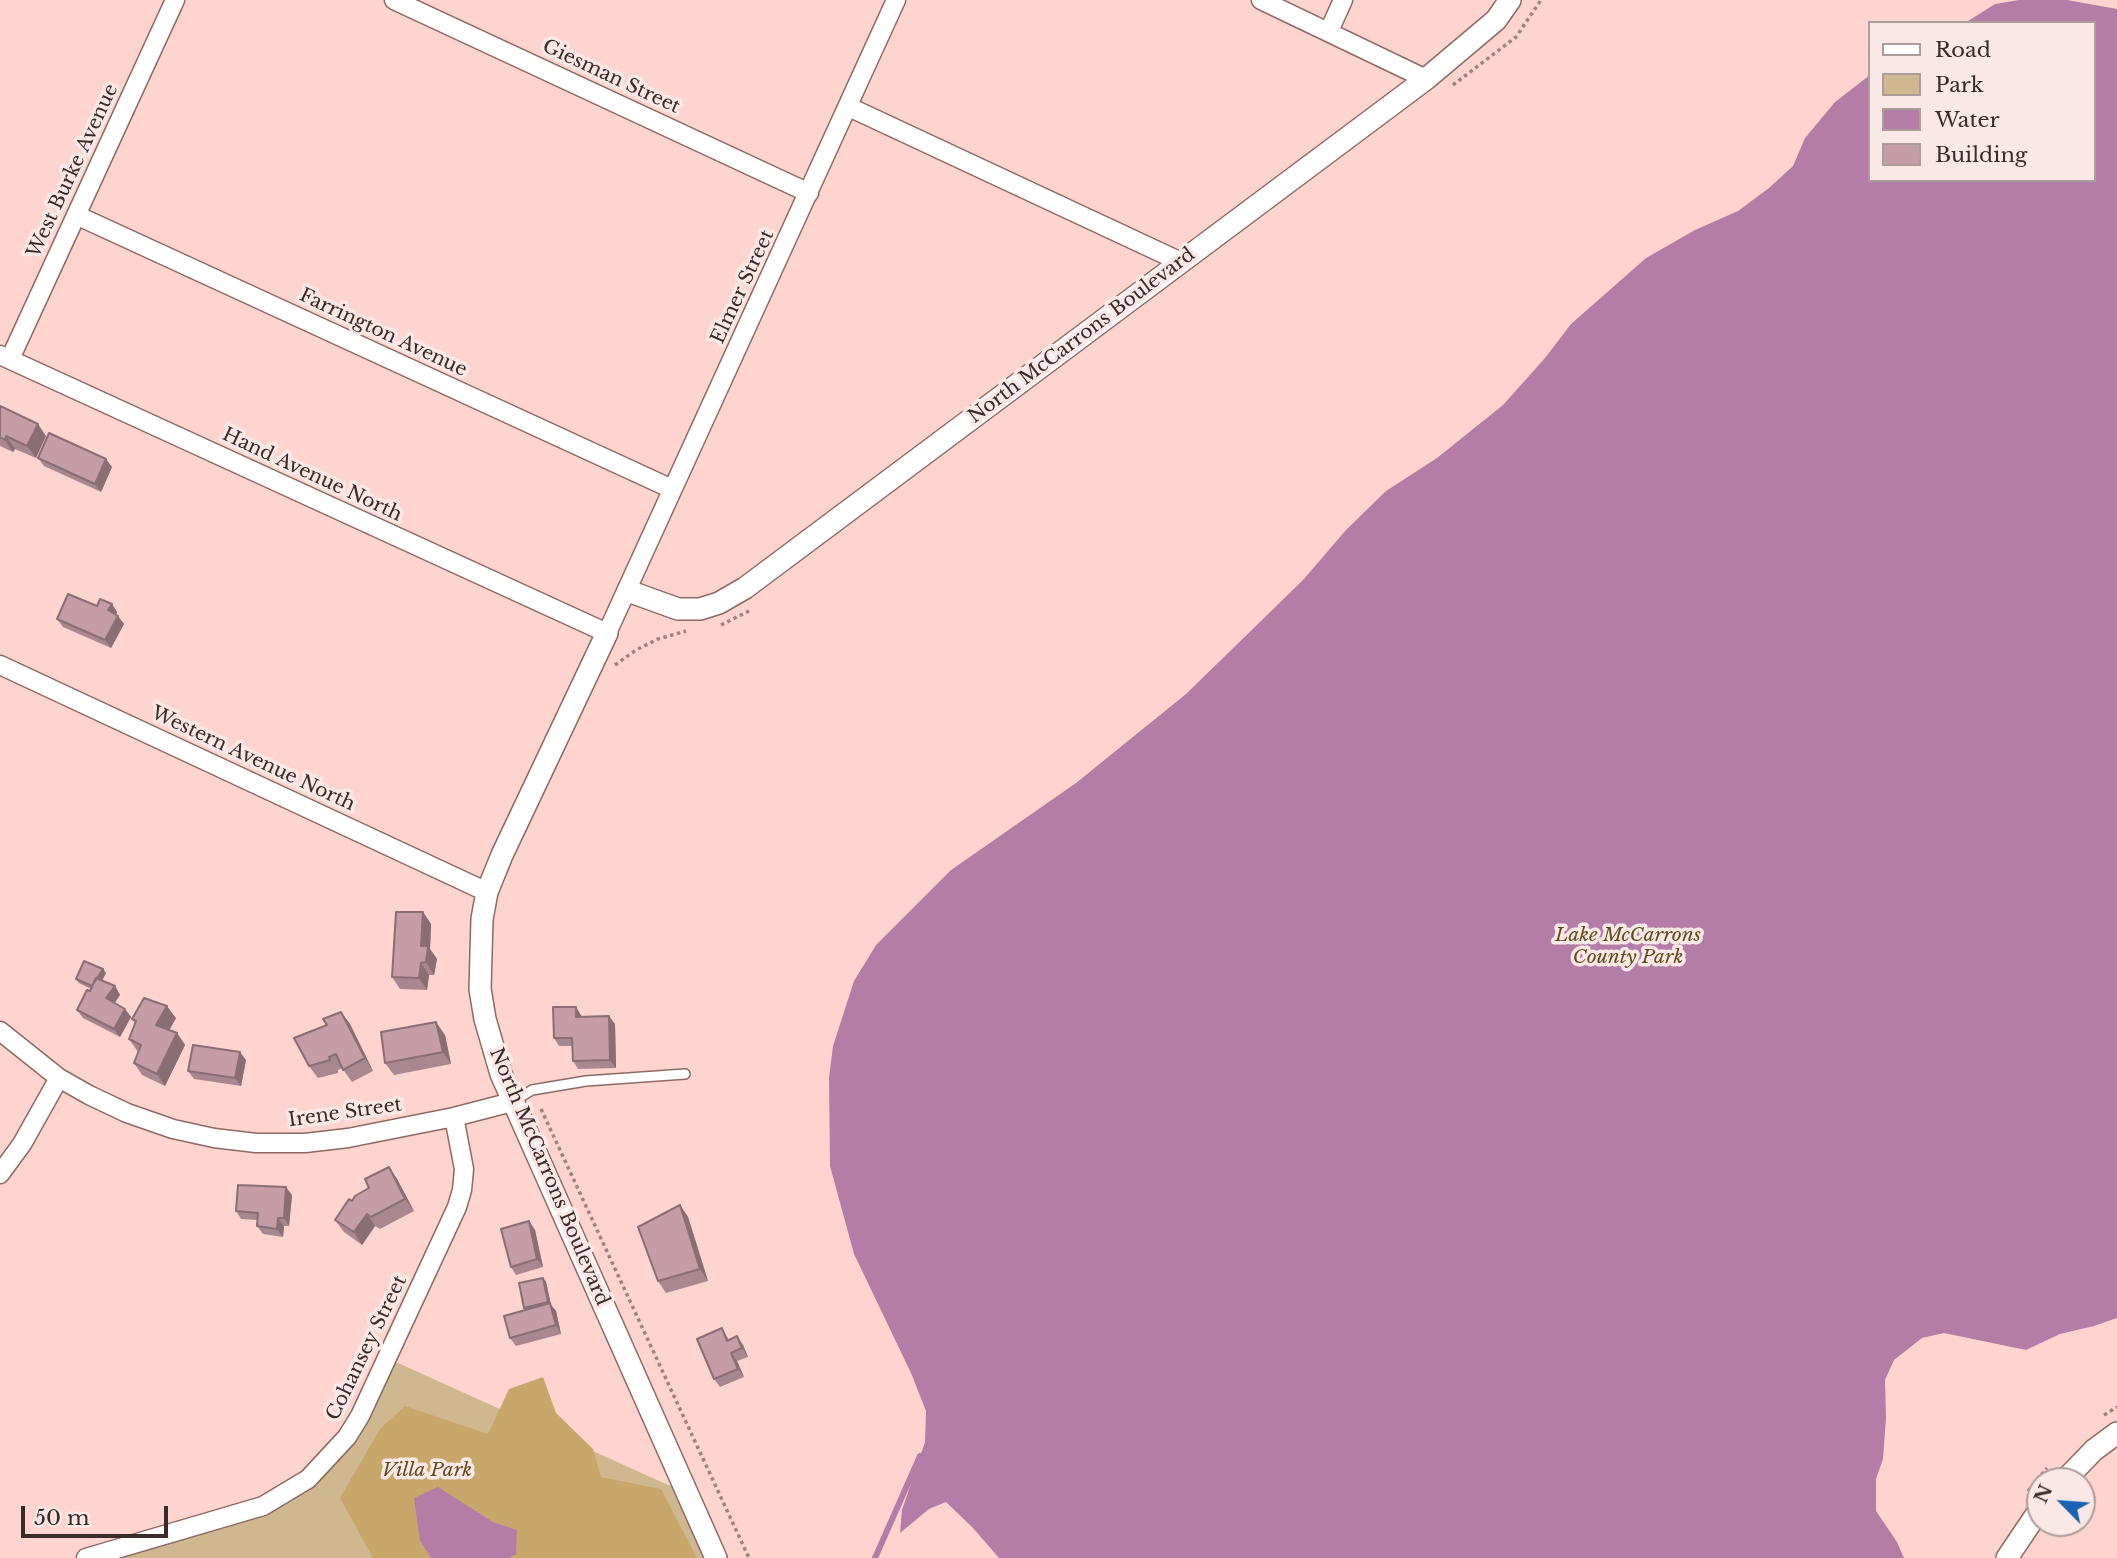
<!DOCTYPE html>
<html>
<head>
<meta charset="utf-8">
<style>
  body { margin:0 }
  #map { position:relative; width:2117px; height:1558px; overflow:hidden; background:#ffd4ce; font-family:"Libre Baskerville",serif }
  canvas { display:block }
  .legend { position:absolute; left:1868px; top:21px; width:228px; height:161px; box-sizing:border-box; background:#fae8e6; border:2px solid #ad9c9a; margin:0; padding:9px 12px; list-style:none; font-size:21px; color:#3a2a28 }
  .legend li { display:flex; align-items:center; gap:14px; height:35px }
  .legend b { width:35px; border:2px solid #ad9c9a }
  .north { position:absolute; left:2026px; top:1467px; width:70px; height:70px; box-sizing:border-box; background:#fae8e6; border:2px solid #ad9c9a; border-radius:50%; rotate:295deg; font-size:19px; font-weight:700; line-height:28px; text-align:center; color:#3a2a28 }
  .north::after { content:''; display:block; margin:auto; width:24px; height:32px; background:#1863b2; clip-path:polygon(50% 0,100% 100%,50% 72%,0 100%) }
  .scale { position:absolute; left:21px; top:1506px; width:147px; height:32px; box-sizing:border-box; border:4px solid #3a2a28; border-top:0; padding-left:9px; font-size:21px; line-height:24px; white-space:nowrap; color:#3a2a28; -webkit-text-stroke:5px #fae8e6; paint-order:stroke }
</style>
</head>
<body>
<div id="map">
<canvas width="2117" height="1558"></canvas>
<ul class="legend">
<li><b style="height:9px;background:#fff"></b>Road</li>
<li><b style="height:19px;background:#cfb890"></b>Park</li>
<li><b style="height:19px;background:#b37da7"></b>Water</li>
<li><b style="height:19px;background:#c59da7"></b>Building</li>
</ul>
<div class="north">N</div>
<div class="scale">50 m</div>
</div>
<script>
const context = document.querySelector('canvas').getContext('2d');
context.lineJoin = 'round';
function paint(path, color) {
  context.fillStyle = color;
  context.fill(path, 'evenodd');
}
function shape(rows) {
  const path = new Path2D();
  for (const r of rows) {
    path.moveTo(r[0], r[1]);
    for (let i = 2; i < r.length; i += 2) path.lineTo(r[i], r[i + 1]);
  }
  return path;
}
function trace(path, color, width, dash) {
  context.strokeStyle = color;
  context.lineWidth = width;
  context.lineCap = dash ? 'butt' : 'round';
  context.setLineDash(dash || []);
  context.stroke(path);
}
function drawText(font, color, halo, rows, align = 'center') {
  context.font = font + ' "Libre Baskerville",serif';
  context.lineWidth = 7;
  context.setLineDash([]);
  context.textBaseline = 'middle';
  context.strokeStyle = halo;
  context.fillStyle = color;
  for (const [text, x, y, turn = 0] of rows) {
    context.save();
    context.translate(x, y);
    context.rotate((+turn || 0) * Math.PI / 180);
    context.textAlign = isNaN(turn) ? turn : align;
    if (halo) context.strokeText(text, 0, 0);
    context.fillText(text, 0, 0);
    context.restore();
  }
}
paint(shape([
  [387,1358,688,1494,716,1558,86,1558,242,1513,330,1457]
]), '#cfb890');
paint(shape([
  [543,1377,556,1413,593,1449,601,1477,661,1489,697,1558,510,1558,516,1554,517,1530,493,1522,420,1541,431,1558,373,1558,340,1498,380,1429,405,1406,488,1434,509,1389]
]), '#c7a76a');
paint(shape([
  [2019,0,2067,0,2117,9,2117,1318,2094,1326,2060,1334,2026,1350,1944,1333,1922,1338,1894,1360,1885,1380,1886,1418,1883,1459,1876,1479,1876,1511,1897,1542,1904,1558,999,1558,973,1528,946,1502,929,1509,900,1533,902,1510,925,1442,926,1411,911,1373,854,1254,830,1166,829,1078,833,1046,854,981,876,945,951,870,1076,783,1186,694,1303,580,1346,530,1386,491,1437,458,1503,405,1545,358,1571,324,1646,258,1695,230,1738,211,1769,188,1793,166,1805,138,1835,102,1870,75,1870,180,2094,180,2094,23,1965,23,1995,4],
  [438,1487,493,1522,517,1530,516,1554,509,1558,431,1558,420,1541,414,1498]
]), '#b37da7');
trace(shape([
  [875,1558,920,1456]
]), '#b37da7', 6);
const service = shape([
  [514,1101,532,1090,586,1081,685,1074]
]);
const minor = shape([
  [394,0,809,193],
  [1261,0,1426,79],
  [1329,31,1343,0],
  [849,107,1181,262],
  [76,215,672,489],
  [0,355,607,633,896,0],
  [10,359,175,0],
  [0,665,487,892],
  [0,1031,59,1078,89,1095,127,1113,173,1129,214,1138,256,1143,305,1143,348,1138,454,1117,512,1102],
  [0,1174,22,1144,59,1078],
  [86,1558,263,1506,308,1479,347,1437,360,1416,457,1207,462,1190,464,1169,454,1117]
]);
const tertiary = shape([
  [628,591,678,609,700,609,719,603,745,588,1426,79,1496,20,1510,0],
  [607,633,502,855,487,892,482,919,480,989,485,1019,501,1074,716,1558],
  [2064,1481,2094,1450,2117,1433],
  [2007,1558,2040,1509]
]);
trace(service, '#8d6963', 12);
trace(minor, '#8d6963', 21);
trace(tertiary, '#8d6963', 24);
trace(shape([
  [1453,85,1516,37,1541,0],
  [721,625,749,611],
  [615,665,636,650,658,639,686,631],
  [541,1109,749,1558],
  [2104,1415,2117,1407],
  [2028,1491,2047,1468]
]), '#a0827e', 3.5, [3.5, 3.5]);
trace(service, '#fff', 9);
trace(minor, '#fff', 18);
trace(tertiary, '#fff', 21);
paint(shape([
  [0,406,46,436,36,458,15,449,13,452,0,446],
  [38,458,112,467,101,492,44,466],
  [112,604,117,612,116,615,124,624,111,648,63,627,57,619,97,606],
  [423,912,431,924,430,949,437,959,434,975,429,975,427,990,400,989,392,977],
  [106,973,102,981,115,986,120,995,115,1003,125,1009,131,1017,120,1037,83,1018,77,1010,91,989,79,983,76,979],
  [576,1007,581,1017,615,1024,616,1068,578,1069,573,1061,572,1046,559,1046,554,1038],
  [341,1012,350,1024,373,1071,352,1082,342,1068,338,1070,338,1073,318,1078,309,1066,327,1025],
  [176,1018,169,1030,177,1033,185,1045,165,1086,142,1075,134,1063,138,1052,129,1039,135,1023,132,1019],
  [445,1035,451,1064,394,1075,385,1063],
  [246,1060,241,1086,194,1079,188,1071],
  [389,1167,397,1179,414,1211,380,1229,375,1226,362,1245,344,1232,335,1220,352,1201,369,1188],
  [292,1195,289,1226,284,1226,283,1237,263,1234,257,1226,257,1220,241,1219,236,1211],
  [680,1205,688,1217,708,1281,666,1293,658,1281],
  [529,1221,535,1230,543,1267,516,1275,511,1267],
  [543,1278,546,1282,551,1305,556,1311,561,1334,516,1346,510,1338,525,1310,524,1308],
  [722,1328,729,1340,743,1345,748,1357,737,1361,744,1377,720,1387,714,1379]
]), '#a98790');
paint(shape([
  [38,424,46,436,36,458,27,446],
  [6,436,15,449,13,452,5,440],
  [106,459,112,467,101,492,95,484],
  [112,604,117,612,114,618,108,610],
  [118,616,124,624,111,648,105,640],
  [423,912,431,924,430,949,437,959,434,975,426,962,421,946],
  [421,963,429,975,427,990,419,978],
  [103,969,106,973,96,991,93,987],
  [115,986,120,995,112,1006,106,998],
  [167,1006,176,1018,165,1038,156,1025],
  [576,1007,581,1015,582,1025,576,1017],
  [125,1009,131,1017,120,1037,114,1029],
  [341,1012,350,1024,373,1071,365,1058],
  [609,1016,615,1024,616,1068,610,1060],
  [436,1022,445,1035,451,1064,443,1052],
  [177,1033,185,1045,165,1086,157,1074],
  [240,1052,246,1060,241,1086,235,1078],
  [389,1167,397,1179,414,1211,405,1199],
  [286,1187,292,1195,289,1226,284,1218],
  [680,1205,688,1217,708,1281,700,1269],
  [367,1214,375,1226,362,1245,354,1232],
  [278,1218,284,1226,283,1237,277,1229],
  [529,1221,535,1230,543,1267,537,1259],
  [543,1278,546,1282,551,1305,556,1311,561,1334,556,1325,550,1305,548,1302],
  [737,1336,743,1345,748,1357,742,1348],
  [731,1353,737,1361,744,1377,738,1369]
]), '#8a6e75');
const building = shape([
  [0,406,38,424,27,446,6,436,5,440,0,437,0,406],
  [49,433,106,459,95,484,38,458,49,433],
  [68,594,97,606,100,599,112,604,108,610,118,616,105,640,57,619,68,594],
  [396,912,423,912,421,946,428,946,426,962,421,963,419,978,392,977,396,912],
  [84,961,103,969,92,986,76,979,84,961],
  [96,978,115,986,106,998,125,1009,114,1029,77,1010,87,990,90,991,96,978],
  [144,998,167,1006,156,1025,177,1033,157,1074,134,1063,141,1045,129,1039,136,1021,132,1019,144,998],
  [553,1007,576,1007,576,1017,609,1016,610,1060,573,1061,572,1038,554,1038,553,1007],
  [341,1012,365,1058,343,1070,336,1054,329,1057,330,1060,309,1066,294,1038,327,1025,323,1019,341,1012],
  [436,1022,443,1052,385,1063,381,1032,436,1022],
  [193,1045,240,1052,235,1078,188,1071,193,1045],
  [389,1167,405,1199,371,1217,367,1214,354,1232,335,1220,349,1199,352,1201,355,1196,369,1188,365,1179,389,1167],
  [238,1185,286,1187,284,1218,278,1218,277,1229,257,1226,258,1213,236,1211,238,1185],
  [680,1205,700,1269,658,1281,638,1227,680,1205],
  [529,1221,537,1259,511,1267,501,1229,529,1221],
  [543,1278,548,1302,524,1308,519,1283,543,1278],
  [550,1303,556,1325,510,1338,504,1316,550,1303],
  [722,1328,727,1341,737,1336,742,1348,731,1353,738,1369,714,1379,697,1339,722,1328]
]);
paint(building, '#c59da7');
trace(building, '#8a6e75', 2);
drawText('19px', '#3a2a28', '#fae8e6', [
  ["Giesman Street",611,77,25],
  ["West Burke Avenue",73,171,-65],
  ["Elmer Street",743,287,-65],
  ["Farrington Avenue",383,333,25],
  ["North McCarrons Boulevard",1082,336,-37],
  ["Hand Avenue North",312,475,25],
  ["Western Avenue North",253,759,25],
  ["Irene Street",345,1113,-8],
  ["North McCarrons Boulevard",549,1177,67],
  ["Cohansey Street",367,1348,-64]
]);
drawText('italic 19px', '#624b1c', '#fae8e6', [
  ["Lake McCarrons",1628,936],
  ["County Park",1628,958],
  ["Villa Park",427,1471]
]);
</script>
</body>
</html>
